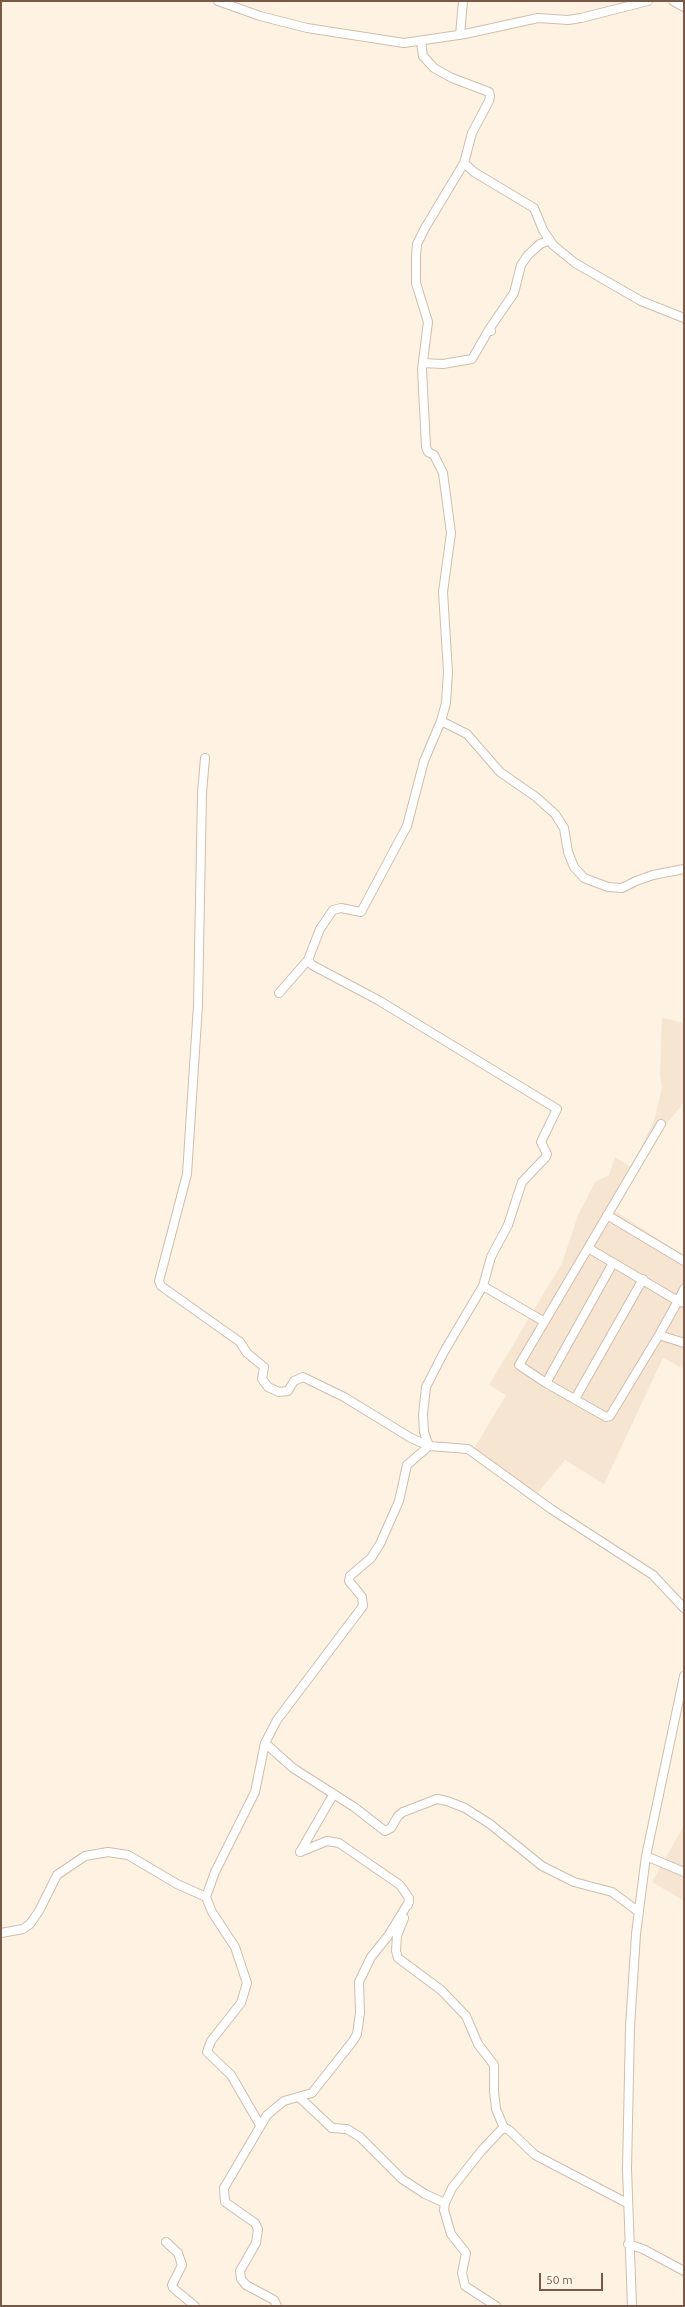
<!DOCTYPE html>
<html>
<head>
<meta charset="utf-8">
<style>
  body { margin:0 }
  #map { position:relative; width:685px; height:2307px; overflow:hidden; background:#fef3e3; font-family:Ubuntu,sans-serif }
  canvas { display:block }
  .frame { position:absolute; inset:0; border:2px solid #785847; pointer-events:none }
  .scale { position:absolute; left:539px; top:2273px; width:64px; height:18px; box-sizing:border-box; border:2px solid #785847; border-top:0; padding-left:5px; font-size:12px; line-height:14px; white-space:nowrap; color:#785847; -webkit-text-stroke:3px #fff7eb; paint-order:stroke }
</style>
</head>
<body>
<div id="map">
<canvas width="685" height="2307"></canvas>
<div class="frame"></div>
<div class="scale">50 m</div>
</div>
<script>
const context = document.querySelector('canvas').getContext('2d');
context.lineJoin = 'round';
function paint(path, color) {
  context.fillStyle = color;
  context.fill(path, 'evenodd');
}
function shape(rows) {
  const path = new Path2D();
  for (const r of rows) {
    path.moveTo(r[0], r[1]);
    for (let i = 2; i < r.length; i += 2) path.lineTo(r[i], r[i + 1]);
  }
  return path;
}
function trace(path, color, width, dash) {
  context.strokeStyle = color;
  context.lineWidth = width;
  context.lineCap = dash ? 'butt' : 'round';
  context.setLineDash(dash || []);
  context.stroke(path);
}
paint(shape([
  [662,1018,684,1023,684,1102,663,1129,615,1211,684,1256,684,1369,663,1358,604,1484,565,1460,536,1495,472,1452,506,1395,489,1385,562,1263,578,1215,595,1182,609,1175,615,1157,631,1167,654,1121,662,1088,660,1074],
  [684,1825,684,1901,652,1882]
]), '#f6e5d1');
const minor = shape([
  [218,1,260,16,307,28,404,43,465,34,538,18,568,20,581,18,648,1],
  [673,1,684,7],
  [460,35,463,1],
  [421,42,423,56,434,68,452,78,489,92,490,96,489,101,472,133,464,163,425,228,417,244,416,256,416,283,428,322,422,369,426,447,428,452,434,455,443,473,451,533,443,592,448,672,446,703,441,721,467,734,500,772,536,797,555,814,564,828,568,852,574,867,584,878,608,887,622,888,636,881,653,875,684,869],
  [464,163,474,172,534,208,543,230,553,245,575,263,641,301,684,318],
  [491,331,490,328,514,293,521,265,528,255,540,244,550,240],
  [423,363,443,364,472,359,490,328],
  [205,758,202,793,198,1005,187,1174,159,1281,161,1286,240,1342,247,1353,264,1367,262,1379,268,1387,279,1392,288,1391,294,1381,303,1377,344,1397,411,1438,429,1446,468,1449,551,1509,653,1575,684,1608],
  [308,960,312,965,378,1000,557,1109,541,1142,547,1154,546,1157,522,1182,508,1225,491,1257,483,1286,445,1350,426,1387,423,1414,424,1432,429,1446],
  [279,993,308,960,320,929,333,910,341,908,361,912,407,826,424,761,441,721],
  [607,1215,684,1261],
  [588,1248,661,1124],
  [483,1286,543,1321],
  [684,1289,678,1301,659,1335,610,1416,606,1417,546,1383,519,1365,588,1248,678,1301,684,1303],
  [659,1335,684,1343],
  [546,1383,613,1263],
  [575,1399,643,1279],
  [265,1743,293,1768,354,1807,385,1831,391,1828,398,1816,403,1812,437,1799,447,1801,465,1808,490,1824,542,1866,574,1882,612,1892,639,1912],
  [300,1852,327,1841,339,1843,400,1885,409,1898,408,1905],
  [300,1852,333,1795],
  [646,1856,684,1872],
  [404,1918,397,1936,396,1951,398,1958,441,1990,466,2016,478,2044,494,2065,494,2091,496,2109,504,2128],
  [1,1933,23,1929,30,1924,39,1911,57,1875,85,1856,108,1852,128,1855,177,1884,206,1897],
  [299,2097,332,2128,347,2129,360,2137,402,2179,425,2194,445,2203],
  [260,2125,231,2075,207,2052,211,2041,241,2003,247,1983,235,1947,212,1912,206,1897,215,1872,255,1792,265,1743,277,1720,363,1606,362,1597,349,1581,350,1576,371,1558,380,1544,399,1501,407,1465,429,1446],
  [166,2242,178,2253,182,2265,172,2285,173,2288,195,2306],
  [628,2244,643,2249,684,2271],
  [277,2306,274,2300,246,2285,241,2279,240,2271,256,2243,258,2229,255,2223,225,2202,224,2188,267,2115,284,2101,312,2093,353,2041,357,2034,360,2013,359,1982,371,1957,388,1936,409,1902],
  [496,2306,465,2286,462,2273,466,2253,451,2234,444,2210,445,2203,452,2188,482,2150,501,2130,504,2128,509,2130,535,2155,627,2203],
  [632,2306,627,2169,630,2027,636,1934,646,1856,684,1676]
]);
trace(minor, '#d2bcab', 10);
trace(minor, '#fff', 8);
</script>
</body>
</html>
